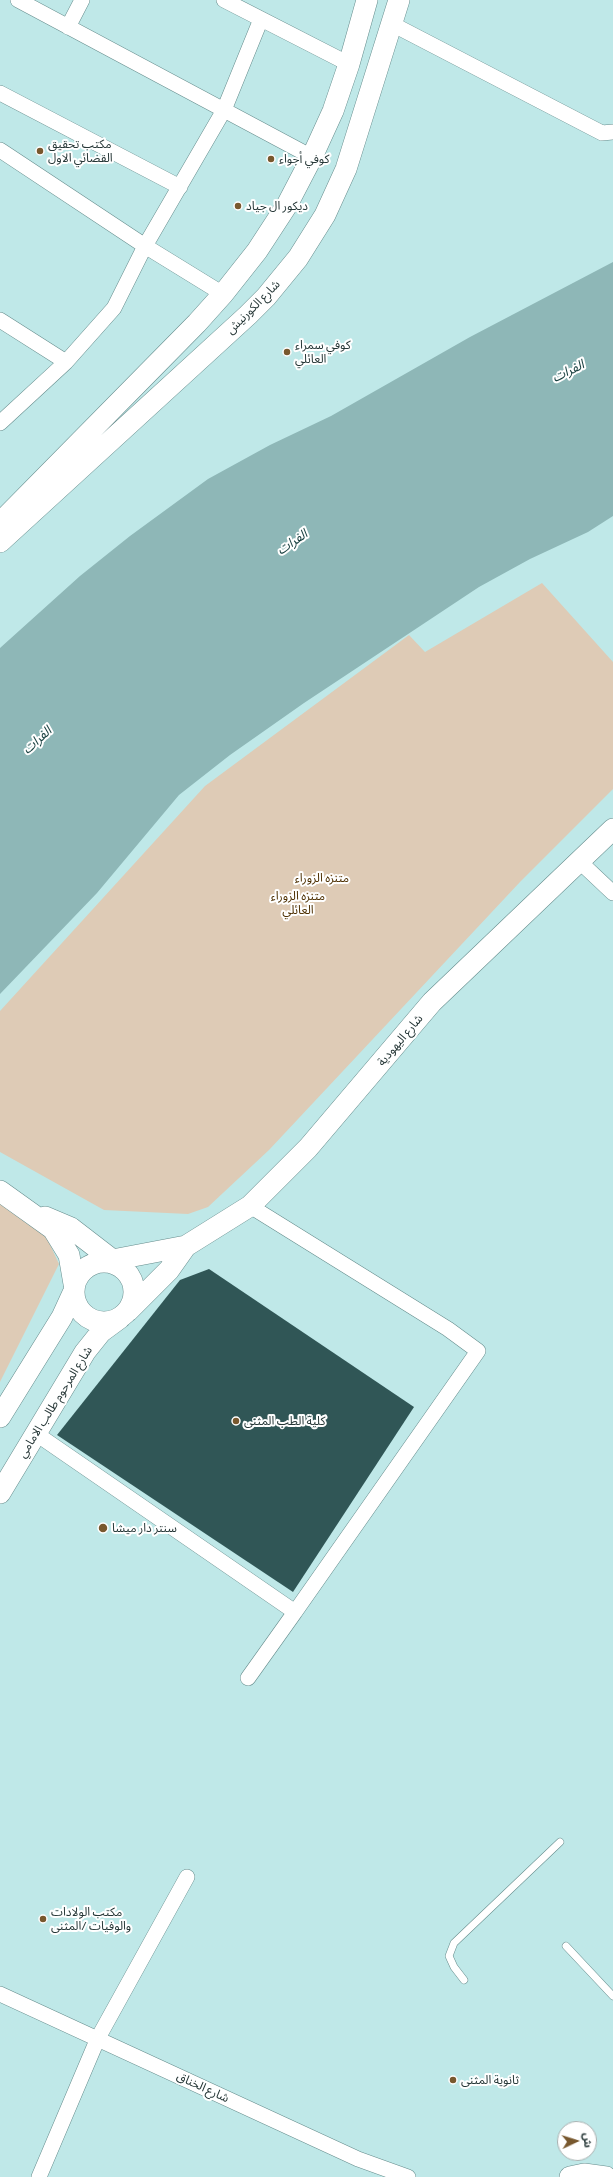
<!DOCTYPE html>
<html>
<head>
<meta charset="utf-8">
<style>
  body { margin:0 }
  #map { position:relative; width:613px; height:2177px; overflow:hidden; background:#bfe8e8; font-family:Commissioner,"Noto Sans Arabic",sans-serif }
  canvas { display:block }
  .north { position:absolute; left:557px; top:2121px; width:40px; height:40px; box-sizing:border-box; background:#fff; border:1px solid #a8afaf; border-radius:50%; rotate:86deg; font-size:11px; font-weight:700; line-height:16px; text-align:center; color:#253636 }
  .north::after { content:''; display:block; margin:auto; width:14px; height:18px; background:#78582e; clip-path:polygon(50% 0,100% 100%,50% 72%,0 100%) }
</style>
</head>
<body>
<div id="map">
<canvas width="613" height="2177"></canvas>
<div class="north">ش</div>
</div>
<script>
const context = document.querySelector('canvas').getContext('2d');
context.lineJoin = 'round';
function paint(path, color) {
  context.fillStyle = color;
  context.fill(path, 'evenodd');
}
function shape(rows) {
  const path = new Path2D();
  for (const r of rows) {
    if (r.length === 3) {
      path.moveTo(r[0] + r[2], r[1]);
      path.arc(r[0], r[1], r[2], 0, 2 * Math.PI);
      continue;
    }
    path.moveTo(r[0], r[1]);
    for (let i = 2; i < r.length; i += 2) path.lineTo(r[i], r[i + 1]);
  }
  return path;
}
function trace(path, color, width, dash) {
  context.strokeStyle = color;
  context.lineWidth = width;
  context.lineCap = dash ? 'butt' : 'round';
  context.setLineDash(dash || []);
  context.stroke(path);
}
function drawText(font, color, halo, rows, align = 'center') {
  context.font = font + ' Commissioner,"Noto Sans Arabic",sans-serif';
  context.lineWidth = 4;
  context.setLineDash([]);
  context.textBaseline = 'middle';
  context.strokeStyle = halo;
  context.fillStyle = color;
  for (const [text, x, y, turn = 0] of rows) {
    context.save();
    context.translate(x, y);
    context.rotate((+turn || 0) * Math.PI / 180);
    context.textAlign = isNaN(turn) ? turn : align;
    if (halo) context.strokeText(text, 0, 0);
    context.fillText(text, 0, 0);
    context.restore();
  }
}
paint(shape([
  [542,583,613,662,613,789,520,882,269,1150,208,1207,188,1214,104,1210,0,1152,0,1011,205,786,409,635,425,652],
  [0,1199,40,1223,59,1264,0,1382]
]), '#decbb6');
paint(shape([
  [613,262,613,516,588,532,530,559,479,587,304,703,230,755,179,795,97,893,0,994,0,648,80,576,130,536,208,479,270,445,331,416,470,337]
]), '#8eb7b7');
paint(shape([
  [209,1269,414,1407,293,1592,57,1435,180,1280]
]), '#305656');
const lane = shape([
  [566,1946,613,1996],
  [464,1980,454,1967,449,1956,454,1943,560,1842]
]);
const street = shape([
  [18,0,312,157],
  [224,0,349,64],
  [392,24,602,133,613,132],
  [68,27,82,0],
  [0,93,180,187],
  [0,150,145,246,223,294],
  [0,320,66,362],
  [0,423,66,362,114,308,145,246,224,110,261,19],
  [579,861,613,893],
  [35,1433,295,1612,478,1351,448,1329,250,1206],
  [248,1678,295,1612],
  [0,1994,358,2159,408,2177],
  [39,2177,98,2038,187,1877]
]);
const secondary = shape([
  [0,523,197,323,223,294,257,251,287,205,312,157,333,111,349,64,367,0],
  [0,542,248,315,266,297,298,258,325,215,346,169,399,0],
  [0,1191,53,1229,69,1255,74,1284],
  [45,1217,71,1228,119,1265],
  [104,1292,30],
  [102,1262,186,1246,250,1206,308,1148,432,1002,613,829],
  [128,1311,169,1270,186,1246],
  [0,1417,62,1317,73,1293],
  [0,1493,85,1352,101,1332,120,1318],
  [570,2177,584,2174,606,2177]
]);
trace(lane, '#658c8c', 8);
trace(street, '#658c8c', 16);
trace(secondary, '#658c8c', 22);
trace(lane, '#fff', 7);
trace(street, '#fff', 15);
trace(secondary, '#fff', 21);
for (const [x, y, r, color] of [
  [40,151,4,"#78582e"],
  [271,159,4,"#78582e"],
  [238,206,4,"#78582e"],
  [287,352,4,"#78582e"],
  [236,1421,4,"#78582e"],
  [103,1528,5,"#78582e"],
  [43,1919,4,"#78582e"],
  [453,2080,4,"#78582e"]
]) {
  const dot = new Path2D();
  dot.arc(x, y, r, 0, 2 * Math.PI);
  context.fillStyle = color;
  context.fill(dot);
  trace(dot, '#fff', 1.5);
}
drawText('12px', '#253636', '#fff', [
  ["مكتب تحقيق",48,144],
  ["القضائي الاول",48,158],
  ["كوفي أجواء",279,159],
  ["ديكور ال جياد",246,206],
  ["كوفي سمراء",295,345],
  ["العائلي",295,359],
  ["كلية الطب المثنى",244,1421],
  ["سنتر دار ميشا",112,1528],
  ["مكتب الولادات",51,1912],
  ["والوفيات /المثنى",51,1926],
  ["ثانوية المثنى",461,2080]
], 'left');
drawText('12px', '#253636', '#fff', [
  ["شارع الكورنيش",253,307,-45],
  ["شارع اليهودية",400,1040,-50],
  ["شارع المرحوم طالب الامامي",55,1402,-58],
  ["شارع الخناق",203,2087,25]
]);
drawText('12px', '#4d2f00', '#fff', [
  ["متنزه الزوراء",322,878],
  ["متنزه الزوراء",298,896],
  ["العائلي",298,910]
]);
drawText('italic 13px', '#153d3d', '#fff', [
  ["الفرات",568,371,-26],
  ["الفرات",292,542,-34],
  ["الفرات",37,740,-42]
]);
</script>
</body>
</html>
